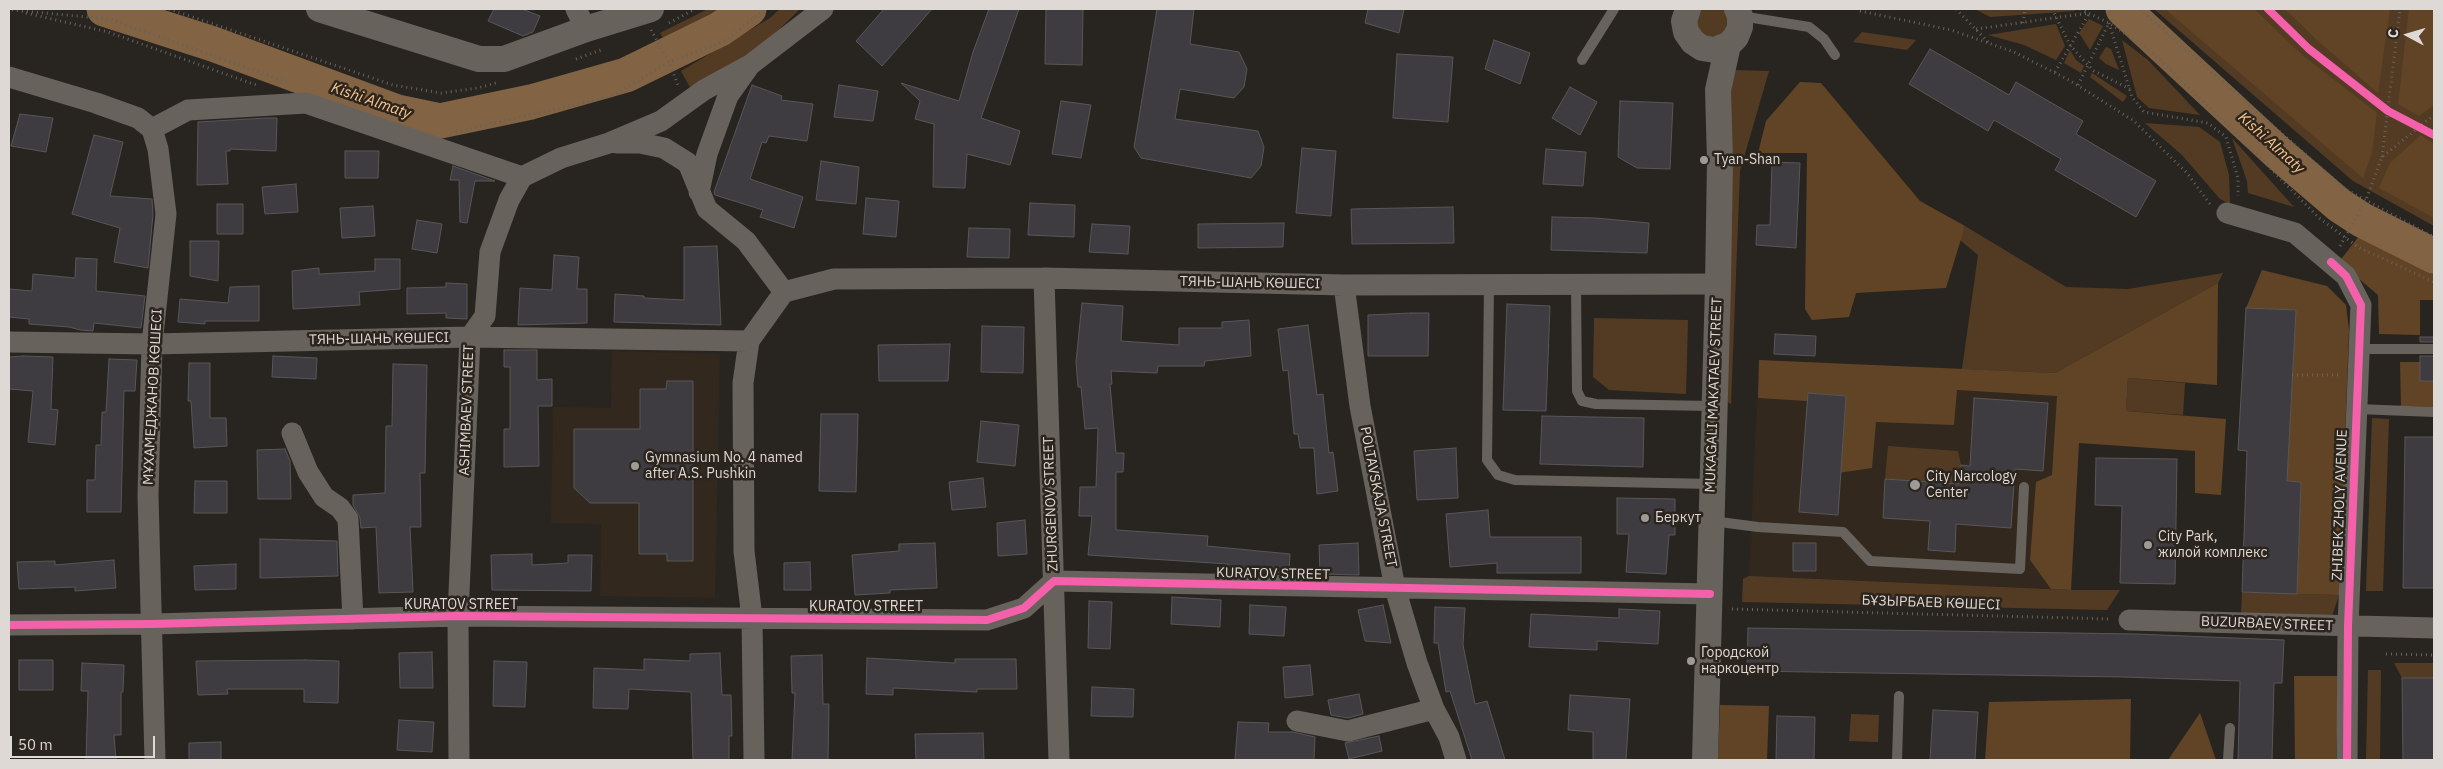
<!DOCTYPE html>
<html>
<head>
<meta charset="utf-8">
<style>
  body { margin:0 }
  #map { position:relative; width:2443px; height:769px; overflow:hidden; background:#282521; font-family:"IBM Plex Sans",sans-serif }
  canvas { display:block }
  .frame { position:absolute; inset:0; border:10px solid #ded9d5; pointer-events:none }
  .north { position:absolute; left:2383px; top:10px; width:50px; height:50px; -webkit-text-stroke:4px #2b251e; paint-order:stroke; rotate:276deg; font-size:14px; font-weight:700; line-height:20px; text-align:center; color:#ded9d5 }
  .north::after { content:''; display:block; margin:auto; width:18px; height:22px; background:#ded9d5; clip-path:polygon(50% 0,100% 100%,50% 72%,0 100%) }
  .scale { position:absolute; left:10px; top:736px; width:145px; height:22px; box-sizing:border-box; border:2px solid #ded9d5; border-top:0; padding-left:6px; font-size:15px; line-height:18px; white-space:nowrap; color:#ded9d5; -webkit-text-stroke:4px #2b251e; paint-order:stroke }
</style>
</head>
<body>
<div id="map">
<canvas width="2443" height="769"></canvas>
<div class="frame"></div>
<div class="north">С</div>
<div class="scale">50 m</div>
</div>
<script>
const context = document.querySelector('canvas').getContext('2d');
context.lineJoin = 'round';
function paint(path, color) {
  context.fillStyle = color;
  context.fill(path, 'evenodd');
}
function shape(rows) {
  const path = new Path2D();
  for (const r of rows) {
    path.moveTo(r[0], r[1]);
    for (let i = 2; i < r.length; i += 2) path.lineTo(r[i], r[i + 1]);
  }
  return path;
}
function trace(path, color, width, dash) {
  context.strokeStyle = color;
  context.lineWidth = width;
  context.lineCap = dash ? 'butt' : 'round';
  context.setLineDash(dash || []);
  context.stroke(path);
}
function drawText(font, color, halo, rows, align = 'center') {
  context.font = font + ' "IBM Plex Sans",sans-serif';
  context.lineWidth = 5;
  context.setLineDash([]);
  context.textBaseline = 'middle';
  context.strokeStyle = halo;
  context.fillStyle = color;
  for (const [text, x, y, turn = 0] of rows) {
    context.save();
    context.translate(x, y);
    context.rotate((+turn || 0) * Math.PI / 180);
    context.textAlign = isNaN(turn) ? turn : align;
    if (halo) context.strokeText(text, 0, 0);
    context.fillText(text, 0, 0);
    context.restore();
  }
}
paint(shape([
  [612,351,720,354,715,598,600,596,601,524,551,523,553,407,611,408],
  [1759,360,2055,373,2071,590,1749,576]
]), '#32281e');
paint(shape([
  [708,9,732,9,719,21,669,48,660,33],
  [780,9,800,9,765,43,692,91,681,71,770,18],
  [1693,9,1729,9,1725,36,1699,37],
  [1975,9,2072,9,2076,11,1990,17],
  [2154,9,2434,9,2434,226,2353,181],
  [2089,19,2103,26,2090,50,2079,33],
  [2056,24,2065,46,2056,60,2024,45,1988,35],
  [1862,32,1916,40,1907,50,1853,42],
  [2122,40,2148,60,2200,115,2149,108,2137,97],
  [2106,47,2111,49,2119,70,2106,64,2099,58],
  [2070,50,2076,60,2084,66,2081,73,2064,63],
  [1730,70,1769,71,1740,171,1731,404,1722,398],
  [2092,73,2127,96,2123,102,2090,77],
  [2145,123,2199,127,2220,142,2229,175,2230,204,2220,199,2182,155],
  [2232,138,2294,207,2248,193,2247,181],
  [1965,226,2066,287,2128,289,2223,273,2218,283,2055,373,1962,369,1978,255,1960,240],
  [1594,318,1688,320,1686,394,1609,390,1593,377],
  [2128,378,2185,383,2183,415,2126,411],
  [2372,418,2389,419,2383,591,2366,591],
  [1888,446,1958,451,1961,465,1959,484,1885,479],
  [1749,576,2071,590,2120,590,2107,610,1742,602,1743,579],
  [2242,592,2297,594,2339,595,2332,616,2241,614],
  [2394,663,2434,663,2434,678,2402,678],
  [2368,670,2381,670,2380,760,2366,760],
  [1851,714,1879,715,1878,742,1849,741]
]), '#533b23');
paint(shape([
  [2165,9,2254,9,2302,55,2377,113,2372,153,2363,178],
  [2285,9,2390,9,2378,93,2317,40],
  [2409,9,2434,9,2434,105,2419,116,2398,104],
  [1800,82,1821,83,1920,201,1965,226,1946,288,1856,293,1849,317,1812,320,1805,309,1807,153,1758,153,1766,121],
  [2421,135,2434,144,2434,218,2379,188,2390,163],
  [2359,236,2434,271,2434,314,2434,300,2420,300,2420,335,2379,334,2378,295,2339,262],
  [2262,270,2327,286,2346,305,2349,330,2339,595,2297,594,2301,482,2275,480,2295,310,2246,308],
  [2218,283,2217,385,2128,378,2126,411,2226,419,2221,495,2195,493,2195,451,2079,443,2071,590,2051,589,2030,560,2036,482,2052,475,2057,396,1957,390,1954,425,1876,422,1872,468,1838,473,1846,396,1808,393,1807,401,1758,398,1759,360,2055,373],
  [2400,362,2420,362,2420,381,2434,381,2434,407,2401,406],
  [2294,676,2339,676,2336,760,2295,760],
  [2131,699,2130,760,1985,760,1989,702],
  [1720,705,1769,706,1767,760,1718,760],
  [2200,713,2216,760,2168,760]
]), '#614425');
trace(shape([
  [104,9,213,44,397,112,440,121,531,102,626,75,720,29,749,9],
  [2123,9,2276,151,2339,205,2362,220,2434,256]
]), '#826343', 35);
const building = shape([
  [494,9,522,9,540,16,533,32,523,36,488,21,494,9],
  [884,9,932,9,882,66,856,41,884,9],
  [989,9,1019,9,981,118,1020,131,1010,165,967,154,965,188,933,187,934,124,915,119,920,101,901,83,959,101,973,52,989,9],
  [1046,9,1083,9,1082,65,1045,64,1046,9],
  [1157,9,1194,9,1190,44,1239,52,1247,69,1244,87,1234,98,1180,89,1175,119,1258,131,1264,147,1261,166,1251,178,1141,158,1134,147,1157,9],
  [1368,9,1404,9,1399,33,1365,23,1368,9],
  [1494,40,1530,53,1520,84,1485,69,1494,40],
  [1930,49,2009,95,2016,82,2050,102,2083,121,2076,134,2156,181,2136,217,2055,170,2061,159,1994,120,1988,131,1909,84,1930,49],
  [1397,54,1453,57,1448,122,1393,118,1397,54],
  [752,85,782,96,781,100,813,104,807,141,769,136,766,143,762,142,750,179,803,197,794,228,760,217,763,210,715,195,714,192,752,85],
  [839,85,878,91,873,121,834,117,839,85],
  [1570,87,1597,102,1580,135,1552,118,1570,87],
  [1061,101,1091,105,1081,158,1052,154,1061,101],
  [1620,101,1673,103,1670,169,1637,168,1618,157,1620,101],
  [20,114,53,118,46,152,11,146,20,114],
  [266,118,277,118,276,151,230,149,230,151,226,151,228,184,197,185,198,122,266,118],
  [94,135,123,142,110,196,152,199,153,214,148,268,114,262,120,228,72,214,94,135],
  [1302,148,1336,151,1331,216,1296,213,1302,148],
  [1546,149,1586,152,1583,186,1543,184,1546,149],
  [345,151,379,151,378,178,345,178,345,151],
  [821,161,859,167,856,204,816,200,821,161],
  [1772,162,1800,163,1796,248,1756,245,1757,225,1770,225,1772,162],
  [453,166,495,181,475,181,467,223,460,222,459,180,450,180,453,166],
  [296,184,298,212,265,214,262,187,296,184],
  [866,198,899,201,896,237,863,234,866,198],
  [1030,203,1075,205,1074,237,1028,235,1030,203],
  [217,204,243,204,243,234,217,234,217,204],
  [373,206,375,236,342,238,340,208,373,206],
  [1453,207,1454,243,1352,244,1351,209,1453,207],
  [1552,217,1596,218,1649,223,1647,253,1551,250,1552,217],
  [417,220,442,224,437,253,412,249,417,220],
  [1284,223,1283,247,1198,248,1198,224,1284,223],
  [1092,224,1130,226,1128,254,1089,252,1092,224],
  [969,228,1010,229,1009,258,967,257,969,228],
  [190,241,219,241,218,281,190,276,190,241],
  [717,246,721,325,614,322,615,294,644,296,644,298,684,300,684,247,717,246],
  [554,255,579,257,577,289,587,289,587,323,518,325,520,288,552,290,554,255],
  [76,258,97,259,96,291,145,296,141,328,94,323,93,331,80,330,69,327,29,324,29,319,9,317,9,289,32,291,33,274,75,278,76,258],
  [375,259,400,259,400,289,359,292,360,305,293,309,292,271,319,268,319,274,375,271,375,259],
  [446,283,467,284,467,319,446,318,446,313,407,314,407,288,446,287,446,283],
  [259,286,259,321,205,321,205,324,178,322,180,299,228,303,230,287,259,286],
  [1082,303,1123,306,1121,341,1179,345,1179,328,1222,328,1222,322,1249,320,1251,356,1205,361,1204,366,1158,366,1157,373,1111,371,1112,384,1110,384,1116,453,1124,453,1123,472,1116,472,1116,530,1208,536,1207,546,1290,554,1289,573,1228,570,1228,564,1088,555,1092,516,1079,516,1080,487,1096,487,1098,428,1085,429,1081,387,1078,387,1076,362,1082,303],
  [1507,304,1550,306,1546,411,1503,410,1507,304],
  [2246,308,2296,310,2287,481,2301,482,2297,594,2242,592,2247,451,2238,450,2246,308],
  [1411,313,1429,313,1428,356,1368,356,1368,315,1411,313],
  [1308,325,1317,395,1323,394,1329,453,1333,452,1338,491,1317,494,1314,448,1300,448,1298,434,1294,434,1288,370,1283,371,1278,329,1308,325],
  [982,326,1024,327,1023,373,981,372,982,326],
  [1775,334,1816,336,1815,356,1774,354,1775,334],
  [2420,337,2434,337,2434,342,2420,342,2420,337],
  [950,344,948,381,879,381,878,345,950,344],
  [504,350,537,350,537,380,552,379,552,406,538,406,539,466,504,467,504,429,510,429,510,367,504,367,504,350],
  [23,356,53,357,51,409,58,410,55,445,28,442,33,391,9,389,9,357,23,356],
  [273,356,317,358,316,379,272,377,273,356],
  [2420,356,2434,356,2434,381,2420,381,2420,356],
  [109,359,137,360,135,391,124,391,121,512,87,512,87,480,95,480,96,445,101,445,102,412,106,412,109,359],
  [189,363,210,363,210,418,226,418,227,446,194,448,191,401,188,401,189,363],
  [393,364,427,365,425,473,420,473,421,527,410,527,413,592,379,593,376,527,361,528,360,518,353,505,353,495,385,493,386,426,392,426,393,364],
  [667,381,693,381,693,561,667,561,667,554,639,554,639,503,590,503,574,488,574,429,640,429,640,389,666,389,667,381],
  [1808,393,1846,396,1838,515,1799,512,1808,393],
  [1974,398,2048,403,2043,471,2015,469,2011,528,1956,524,1955,552,1928,550,1930,521,1883,518,1885,479,1959,484,1961,465,1970,466,1974,398],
  [821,414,858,414,856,492,819,491,821,414],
  [1542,416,1644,418,1643,467,1540,464,1542,416],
  [981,421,1019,425,1015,466,977,462,981,421],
  [2405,437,2434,437,2434,588,2403,588,2405,437],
  [1456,448,1458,498,1417,500,1414,451,1456,448],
  [285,449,290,461,291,499,258,499,257,450,285,449],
  [2096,458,2177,459,2175,584,2120,583,2122,506,2095,505,2096,458],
  [983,478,986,507,952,510,949,482,983,478],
  [195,481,227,481,227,513,194,513,195,481],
  [1617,498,1675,499,1675,535,1669,535,1666,574,1626,572,1629,534,1617,534,1617,498],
  [1488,510,1490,537,1581,537,1581,573,1497,573,1497,563,1450,567,1446,514,1488,510],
  [1025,520,1027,554,998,556,997,523,1025,520],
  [260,539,337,541,338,576,260,578,260,539],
  [935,543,937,588,890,590,890,593,855,595,852,555,899,551,899,544,935,543],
  [1358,543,1359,575,1320,574,1319,545,1358,543],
  [1793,543,1816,543,1816,571,1793,571,1793,543],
  [532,554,532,565,568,563,568,555,592,555,591,591,492,590,491,555,532,554],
  [114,560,116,588,75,591,75,587,19,589,17,562,55,561,55,565,114,560],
  [810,562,811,590,784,590,784,563,810,562],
  [236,564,236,589,195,590,194,566,236,564],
  [1172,597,1221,600,1220,627,1171,624,1172,597],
  [1089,601,1112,602,1110,649,1088,648,1089,601],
  [1250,605,1286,607,1284,636,1249,634,1250,605],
  [1383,605,1391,643,1365,641,1358,610,1383,605],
  [1435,607,1465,608,1463,645,1475,704,1487,701,1505,760,1472,760,1450,691,1446,692,1438,643,1434,643,1435,607],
  [1619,609,1660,611,1658,644,1597,641,1597,650,1529,647,1531,614,1619,618,1619,609],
  [1748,628,2136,634,2284,640,2282,683,2274,683,2272,760,2238,760,2240,681,2123,677,1747,671,1748,628],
  [432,652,433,688,400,688,399,653,432,652],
  [720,653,722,695,731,695,732,736,729,736,729,760,693,760,691,692,629,689,628,709,593,708,594,668,644,670,644,659,690,661,690,654,720,653],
  [822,655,823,704,829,704,828,760,792,760,795,693,792,693,791,656,822,655],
  [867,658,955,663,955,659,1016,659,1017,689,977,689,977,692,893,688,893,695,866,694,867,658],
  [19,660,53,660,53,690,19,690,19,660],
  [305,660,339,661,338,703,304,702,304,689,227,689,228,694,198,695,196,661,305,660],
  [494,661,527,662,525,707,493,706,494,661],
  [82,663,124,665,123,692,121,692,121,735,114,735,116,760,86,760,88,691,81,691,82,663],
  [1310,665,1313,695,1285,698,1283,667,1310,665],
  [2402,678,2434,678,2434,760,2403,760,2402,678],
  [1092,687,1134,689,1133,717,1091,716,1092,687],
  [1359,694,1363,714,1348,718,1331,715,1328,700,1359,694],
  [1570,695,1630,699,1626,760,1593,760,1593,732,1568,730,1570,695],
  [1933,710,1978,712,1975,760,1930,760,1933,710],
  [1777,716,1815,717,1814,760,1776,760,1777,716],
  [399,720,434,722,432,752,397,750,399,720],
  [1238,722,1269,723,1268,732,1293,732,1315,737,1314,760,1235,760,1238,722],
  [983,733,984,760,916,760,915,734,983,733],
  [1379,736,1382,751,1349,759,1345,743,1379,736],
  [221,742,221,760,189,760,189,743,221,742]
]);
paint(building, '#3f3c41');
trace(building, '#585657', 1);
trace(shape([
  [169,9,393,85,441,93,478,88,496,83],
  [1956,9,1989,43],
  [2052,9,2070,45,2086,63,2094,71,2130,89],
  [2080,9,2109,23,2147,48,2236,133,2319,218,2358,247,2434,282],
  [2140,9,2345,189,2434,237],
  [12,10,109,19,290,83],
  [1860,11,1951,30,2014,52,2069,80,2134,121,2187,173,2210,204],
  [26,13,108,32,256,85],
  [669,23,695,9],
  [2023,23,2025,9],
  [2109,23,2132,97,2144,112,2208,123,2226,137,2238,178,2238,196],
  [1976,29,2089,13],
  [651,30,669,62,678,85],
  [576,59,601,50],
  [2055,72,2089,14],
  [2078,85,2109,23],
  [456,132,612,96,669,62,725,41,765,9],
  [2382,157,2400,9],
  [2340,246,2366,200,2382,157,2434,115],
  [2292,375,2339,375],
  [1732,609,2111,619],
  [2386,654,2434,655]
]), '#66625e', 3, [1, 4]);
trace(shape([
  [1741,16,1809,27,1824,39,1835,55],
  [1582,60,1614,9],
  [1489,284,1487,460,1498,475,1515,480,1712,484],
  [1576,285,1577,391,1582,401,1596,404,1713,406],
  [2359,349,2434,349],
  [2357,409,2434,412],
  [1712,521,1758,527,1843,532,1870,561,2020,569,2024,487],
  [1897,760,1899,696],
  [2228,760,2230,728]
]), '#68625d', 10);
trace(shape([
  [576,9,586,29],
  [9,77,96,103,138,118,152,129,158,149,166,214,152,344,148,495,155,760],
  [152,129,188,110,306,103,522,177],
  [617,143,640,143,664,148,688,163,707,209,746,241,784,292],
  [699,192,707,154,728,96,750,65,823,9],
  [2227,213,2295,233,2346,276,2361,305,2348,626,2347,760],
  [1044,278,1059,760],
  [1344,285,1360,406,1395,588,1417,663,1434,709,1449,737,1456,760],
  [784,292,834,279,1044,278,1344,285,1718,284],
  [9,342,152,344,470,337,749,341],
  [292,433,308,472,324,497,340,508,348,519,353,619],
  [2129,620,2434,628],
  [9,625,152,624,458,616,987,620,1024,608,1054,581,1710,594],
  [1297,721,1348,731,1434,709],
  [459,760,458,616,470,337,485,316,490,252,509,200,522,177,561,158,609,143,661,121,704,90,750,65],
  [754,760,752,618,744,551,743,383,749,341,784,292]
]), '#68625d', 21);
trace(shape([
  [319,9,479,59,504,59,586,29,651,9],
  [1688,9,1684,21,1686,32,1693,42,1702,48,1715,50,1728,45,1736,37,1740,27,1740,16,1737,9],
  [1705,760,1718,284,1720,161,1718,90,1728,45]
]), '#68625d', 26);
trace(shape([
  [2268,9,2309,49,2388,111,2434,135],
  [2331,262,2346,276,2361,305,2348,626,2347,760],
  [9,625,152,624,458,616,987,620,1024,608,1054,581,1710,594]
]), '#f560ab', 8);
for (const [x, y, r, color] of [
  [1704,160,5,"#9e9a96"],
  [635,466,5,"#9e9a96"],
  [1915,485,6,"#9e9a96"],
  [1645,518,5,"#9e9a96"],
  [2148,545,5,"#9e9a96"],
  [1691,661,5,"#9e9a96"]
]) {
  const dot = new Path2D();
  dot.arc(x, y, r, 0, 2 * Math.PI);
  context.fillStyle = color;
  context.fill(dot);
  trace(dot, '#2b251e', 2);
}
drawText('14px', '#ded9d5', '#2b251e', [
  ["Tyan-Shan",1714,160],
  ["Gymnasium No. 4 named",645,458],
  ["after A.S. Pushkin",645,474],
  ["City Narcology",1926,477],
  ["Center",1926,493],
  ["Беркут",1655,518],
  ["City Park,",2158,537],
  ["жилой комплекс",2158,553],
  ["Городской",1701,653],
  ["наркоцентр",1701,669]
], 'left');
drawText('14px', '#ded9d5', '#2b251e', [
  ["ТЯНЬ-ШАНЬ КӨШЕСІ",1250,283,1],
  ["ТЯНЬ-ШАНЬ КӨШЕСІ",379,339,-1],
  ["MUKAGALI MAKATAEV STREET",1714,395,-88],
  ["МҰХАМЕДЖАНОВ КӨШЕСІ",153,397,-87],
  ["ASHIMBAEV STREET",467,410,-88],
  ["POLTAVSKAJA STREET",1378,497,79],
  ["ZHURGENOV STREET",1051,504,-92],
  ["ZHIBEK ZHOLY AVENUE",2340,505,-88],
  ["KURATOV STREET",1273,574,1],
  ["БҰЗЫРБАЕВ КӨШЕСІ",1931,603,2],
  ["KURATOV STREET",461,605],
  ["KURATOV STREET",866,607],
  ["BUZURBAEV STREET",2267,624,2]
]);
drawText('italic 15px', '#fcc58c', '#2b251e', [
  ["Kіshі Almaty",371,101,19],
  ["Kіshі Almaty",2271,143,42]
]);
</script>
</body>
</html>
